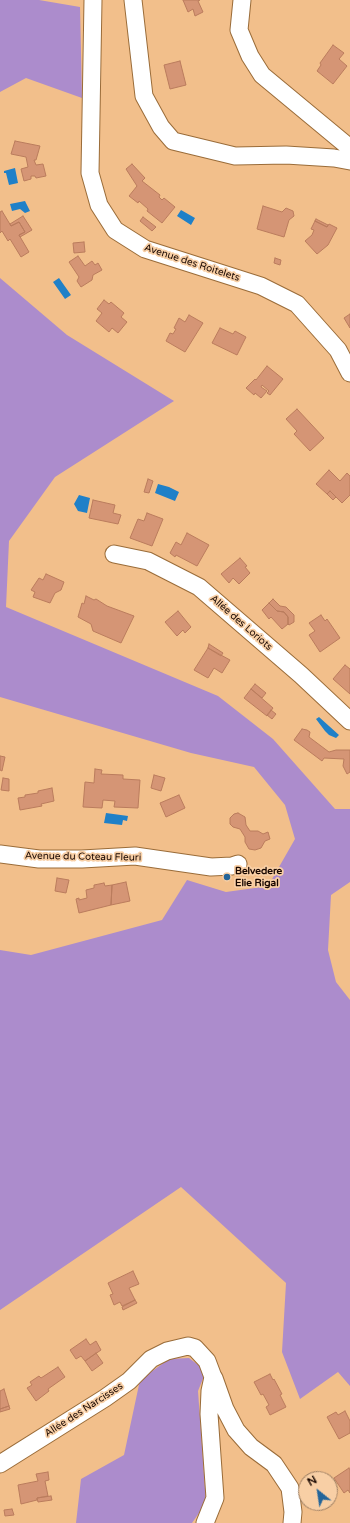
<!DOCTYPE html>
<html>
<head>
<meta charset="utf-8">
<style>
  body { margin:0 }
  #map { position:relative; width:350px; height:1523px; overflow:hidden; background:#f2bf8b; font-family:"Varela Round",sans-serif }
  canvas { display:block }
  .north { position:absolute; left:298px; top:1471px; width:40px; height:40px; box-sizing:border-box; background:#f8cfa5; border:1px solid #9e7f63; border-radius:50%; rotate:330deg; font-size:11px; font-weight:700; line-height:16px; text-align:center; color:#180700 }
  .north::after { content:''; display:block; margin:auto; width:14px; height:18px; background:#23659a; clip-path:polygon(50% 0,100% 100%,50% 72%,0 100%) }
</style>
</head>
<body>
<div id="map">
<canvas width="350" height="1523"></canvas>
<div class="north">N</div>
</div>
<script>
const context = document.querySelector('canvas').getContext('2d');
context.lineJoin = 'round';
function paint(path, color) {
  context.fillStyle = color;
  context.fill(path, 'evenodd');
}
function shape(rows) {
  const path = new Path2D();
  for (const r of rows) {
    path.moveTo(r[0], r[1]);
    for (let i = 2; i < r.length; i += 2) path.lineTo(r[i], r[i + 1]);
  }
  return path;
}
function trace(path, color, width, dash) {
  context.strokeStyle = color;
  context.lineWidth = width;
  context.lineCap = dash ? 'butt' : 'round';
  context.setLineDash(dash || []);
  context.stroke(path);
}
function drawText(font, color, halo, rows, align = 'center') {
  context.font = font + ' "Varela Round",sans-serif';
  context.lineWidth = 3.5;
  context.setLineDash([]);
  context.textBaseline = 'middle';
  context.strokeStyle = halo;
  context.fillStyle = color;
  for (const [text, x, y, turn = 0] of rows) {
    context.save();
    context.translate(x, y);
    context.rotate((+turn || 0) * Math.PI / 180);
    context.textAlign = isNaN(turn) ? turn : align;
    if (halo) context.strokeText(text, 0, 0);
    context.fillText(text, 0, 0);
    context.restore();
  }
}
paint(shape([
  [0,0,39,0,80,7,82,98,26,78,0,92],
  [0,278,67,335,174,401,55,477,9,541,6,607,218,696,273,739,335,809,350,809,350,882,331,895,328,950,336,982,350,1000,350,1386,338,1372,300,1399,282,1352,286,1283,181,1187,0,1310,0,950,31,955,162,920,187,880,226,892,262,887,271,881,295,839,285,805,254,767,191,753,0,697],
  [189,1358,206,1371,198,1391,206,1503,192,1523,76,1523,81,1479,124,1455,140,1380,169,1359]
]), '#ac8ccc');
paint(shape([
  [15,168,18,183,9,185,6,173,4,173,4,171],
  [25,201,30,211,25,213,20,209,12,211,10,204],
  [181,210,195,218,191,225,177,216],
  [59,278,71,295,65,299,53,282],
  [158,484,169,487,179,492,175,501,155,493],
  [79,495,90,498,87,513,78,511,74,504],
  [319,717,339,735,336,738,329,735,325,731,316,719],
  [106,813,128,816,127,821,123,820,122,825,104,823]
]), '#1f80c8');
const building = shape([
  [183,0,200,0,198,1,203,12,195,16,193,9,188,12,183,0],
  [333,45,344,53,339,59,347,66,333,84,317,71,321,65,320,63,333,45],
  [180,61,186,85,170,89,164,65,180,61],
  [15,141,40,146,36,160,34,160,36,165,43,164,46,176,36,178,35,176,31,176,31,179,24,181,21,169,28,167,26,157,11,154,15,141],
  [132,164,145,178,142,181,160,195,159,197,162,200,164,198,175,207,162,223,147,211,148,209,139,201,138,203,129,196,137,186,126,169,132,164],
  [263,206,282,212,286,208,293,211,294,216,289,220,284,237,257,229,263,206],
  [2,211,11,226,19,222,25,232,19,235,29,252,21,257,10,239,8,241,2,231,0,233,0,212,2,211],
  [23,216,32,230,20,237,19,235,25,232,19,222,11,226,10,224,23,216],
  [143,217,156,227,152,231,140,221,143,217],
  [316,219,328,225,327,227,315,221,316,219],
  [315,221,327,227,329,224,337,228,328,245,317,254,305,241,312,235,314,230,311,229,315,221],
  [84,242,85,252,74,253,73,243,84,242],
  [78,256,85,266,92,261,95,265,98,263,102,270,93,275,92,280,81,287,77,281,79,277,69,262,78,256],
  [275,258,281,260,280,265,274,263,275,258],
  [104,300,109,304,111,302,124,313,121,317,127,322,118,333,112,328,109,332,96,321,102,313,97,309,104,300],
  [350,314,350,328,344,318,350,314],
  [189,315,203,323,185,352,166,341,170,333,173,334,176,329,174,328,179,318,185,322,189,315],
  [220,328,233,334,235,331,246,337,237,355,212,343,220,328],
  [267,366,283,379,270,395,267,393,269,391,262,385,261,387,267,391,261,398,255,393,254,395,246,388,255,379,256,380,267,366],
  [297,409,324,438,310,451,294,434,297,431,286,419,297,409],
  [329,470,340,481,347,473,350,476,350,495,342,503,330,491,327,494,316,484,329,470],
  [148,479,153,481,149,493,144,492,148,479],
  [330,491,336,497,333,500,327,494,330,491],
  [93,500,115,505,113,513,121,515,118,524,89,518,93,500],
  [147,513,163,519,152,546,130,538,138,519,144,521,147,513],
  [187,533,209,545,197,566,176,555,175,557,170,553,176,542,181,545,187,533],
  [240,558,247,566,245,567,250,573,239,584,233,578,229,583,221,574,240,558],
  [46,574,64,582,61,590,55,593,50,603,33,597,35,592,31,590,39,578,43,580,46,574],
  [86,596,94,600,96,599,107,606,134,616,121,643,93,631,91,624,78,617,82,603,84,604,86,596],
  [273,599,280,606,286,607,294,615,294,622,289,625,288,624,288,617,284,612,277,611,269,603,273,599],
  [269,603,277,611,284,612,288,617,288,624,282,629,271,617,269,619,262,610,269,603],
  [178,611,191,627,185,633,183,630,177,636,165,622,178,611],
  [321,615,325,621,327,619,340,638,320,652,309,635,315,631,309,623,321,615],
  [209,644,223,653,221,656,208,648,209,644],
  [208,648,230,660,222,673,214,668,208,678,194,670,208,648],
  [345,665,350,669,350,694,333,679,345,665],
  [255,684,266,693,262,698,251,689,255,684],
  [251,689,273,708,267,716,244,698,251,689],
  [271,710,276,714,272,719,267,715,271,710],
  [302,729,307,730,310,732,309,737,329,752,336,750,350,750,350,772,347,774,343,766,344,759,324,758,322,761,294,740,302,729],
  [0,756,5,757,2,771,0,770,0,756],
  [95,769,102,770,101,774,123,775,123,779,140,780,138,808,114,807,115,801,103,800,102,808,83,807,85,782,94,783,95,769],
  [154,775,165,778,161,791,151,788,154,775],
  [3,778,9,779,9,791,1,790,3,778],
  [52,788,54,801,41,804,42,806,20,810,18,798,25,797,25,795,38,793,38,791,52,788],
  [179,795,185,808,166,817,160,803,179,795],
  [238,813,245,817,246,825,250,831,258,831,263,834,268,832,270,839,265,841,261,848,255,850,249,849,245,842,245,837,240,829,233,827,230,824,230,818,234,814,238,813],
  [57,878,69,880,66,893,55,891,57,878],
  [126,882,130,901,111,905,112,885,126,882],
  [104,883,105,886,112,885,111,905,79,913,76,899,79,898,79,900,87,898,86,890,94,888,94,885,104,883],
  [133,1271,139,1284,129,1288,135,1300,122,1306,120,1302,114,1305,110,1295,113,1294,108,1283,133,1271],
  [135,1300,137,1303,123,1310,122,1307,135,1300],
  [86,1339,90,1345,96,1341,101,1350,85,1361,81,1356,76,1359,70,1350,86,1339],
  [96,1353,103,1363,92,1371,85,1361,96,1353],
  [58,1367,65,1377,48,1389,49,1391,36,1401,27,1388,32,1385,30,1382,39,1376,41,1378,58,1367],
  [270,1374,273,1380,274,1379,282,1394,280,1395,286,1407,270,1415,266,1407,269,1405,263,1394,261,1395,254,1382,270,1374],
  [4,1389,9,1406,0,1409,0,1391,4,1389],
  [9,1406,10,1409,0,1412,0,1409,9,1406],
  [345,1411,350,1421,350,1433,339,1439,327,1417,336,1412,338,1415,345,1411],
  [349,1468,350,1470,350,1493,348,1490,344,1493,334,1478,349,1468],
  [48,1472,49,1480,45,1481,48,1496,37,1498,37,1500,21,1504,18,1485,38,1481,36,1474,48,1472],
  [51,1496,52,1500,38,1502,37,1498,51,1496],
  [12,1509,14,1515,5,1516,4,1510,12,1509]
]);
paint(building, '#d59575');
trace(building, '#ba7c5d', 1);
const minor = shape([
  [93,0,90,173,99,205,115,230,145,249,261,286,297,304,338,350,350,373],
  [133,0,144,96,161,127,173,141,235,156,286,155,334,158,350,161],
  [242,0,239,30,250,56,262,75,350,148],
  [114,554,148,561,199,587,301,675,350,721],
  [0,854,39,859,82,859,135,856,211,867,232,866,238,864],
  [214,1378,225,1409,236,1430,251,1447,274,1464,290,1488,293,1512,292,1523],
  [0,1464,105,1398,129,1381,151,1359,167,1351,188,1346,195,1348,207,1361,213,1377,210,1391,209,1414,215,1498,205,1523]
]);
trace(minor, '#9a6c39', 19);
trace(minor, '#fff', 17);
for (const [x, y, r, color] of [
  [227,877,4,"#23659a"]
]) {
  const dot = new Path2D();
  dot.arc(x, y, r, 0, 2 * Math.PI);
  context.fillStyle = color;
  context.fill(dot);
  trace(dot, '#f8cfa5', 1.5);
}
drawText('10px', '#180700', '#f8cfa5', [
  ["Avenue des Roitelets",192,263,18],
  ["Allée des Loriots",241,623,41],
  ["Avenue du Coteau Fleuri",83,857,1],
  ["Allée des Narcisses",84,1410,-33]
]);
drawText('bold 10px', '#180700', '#f8cfa5', [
  ["Belvedere",235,871],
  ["Elie Rigal",235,883]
], 'left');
</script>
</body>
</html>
